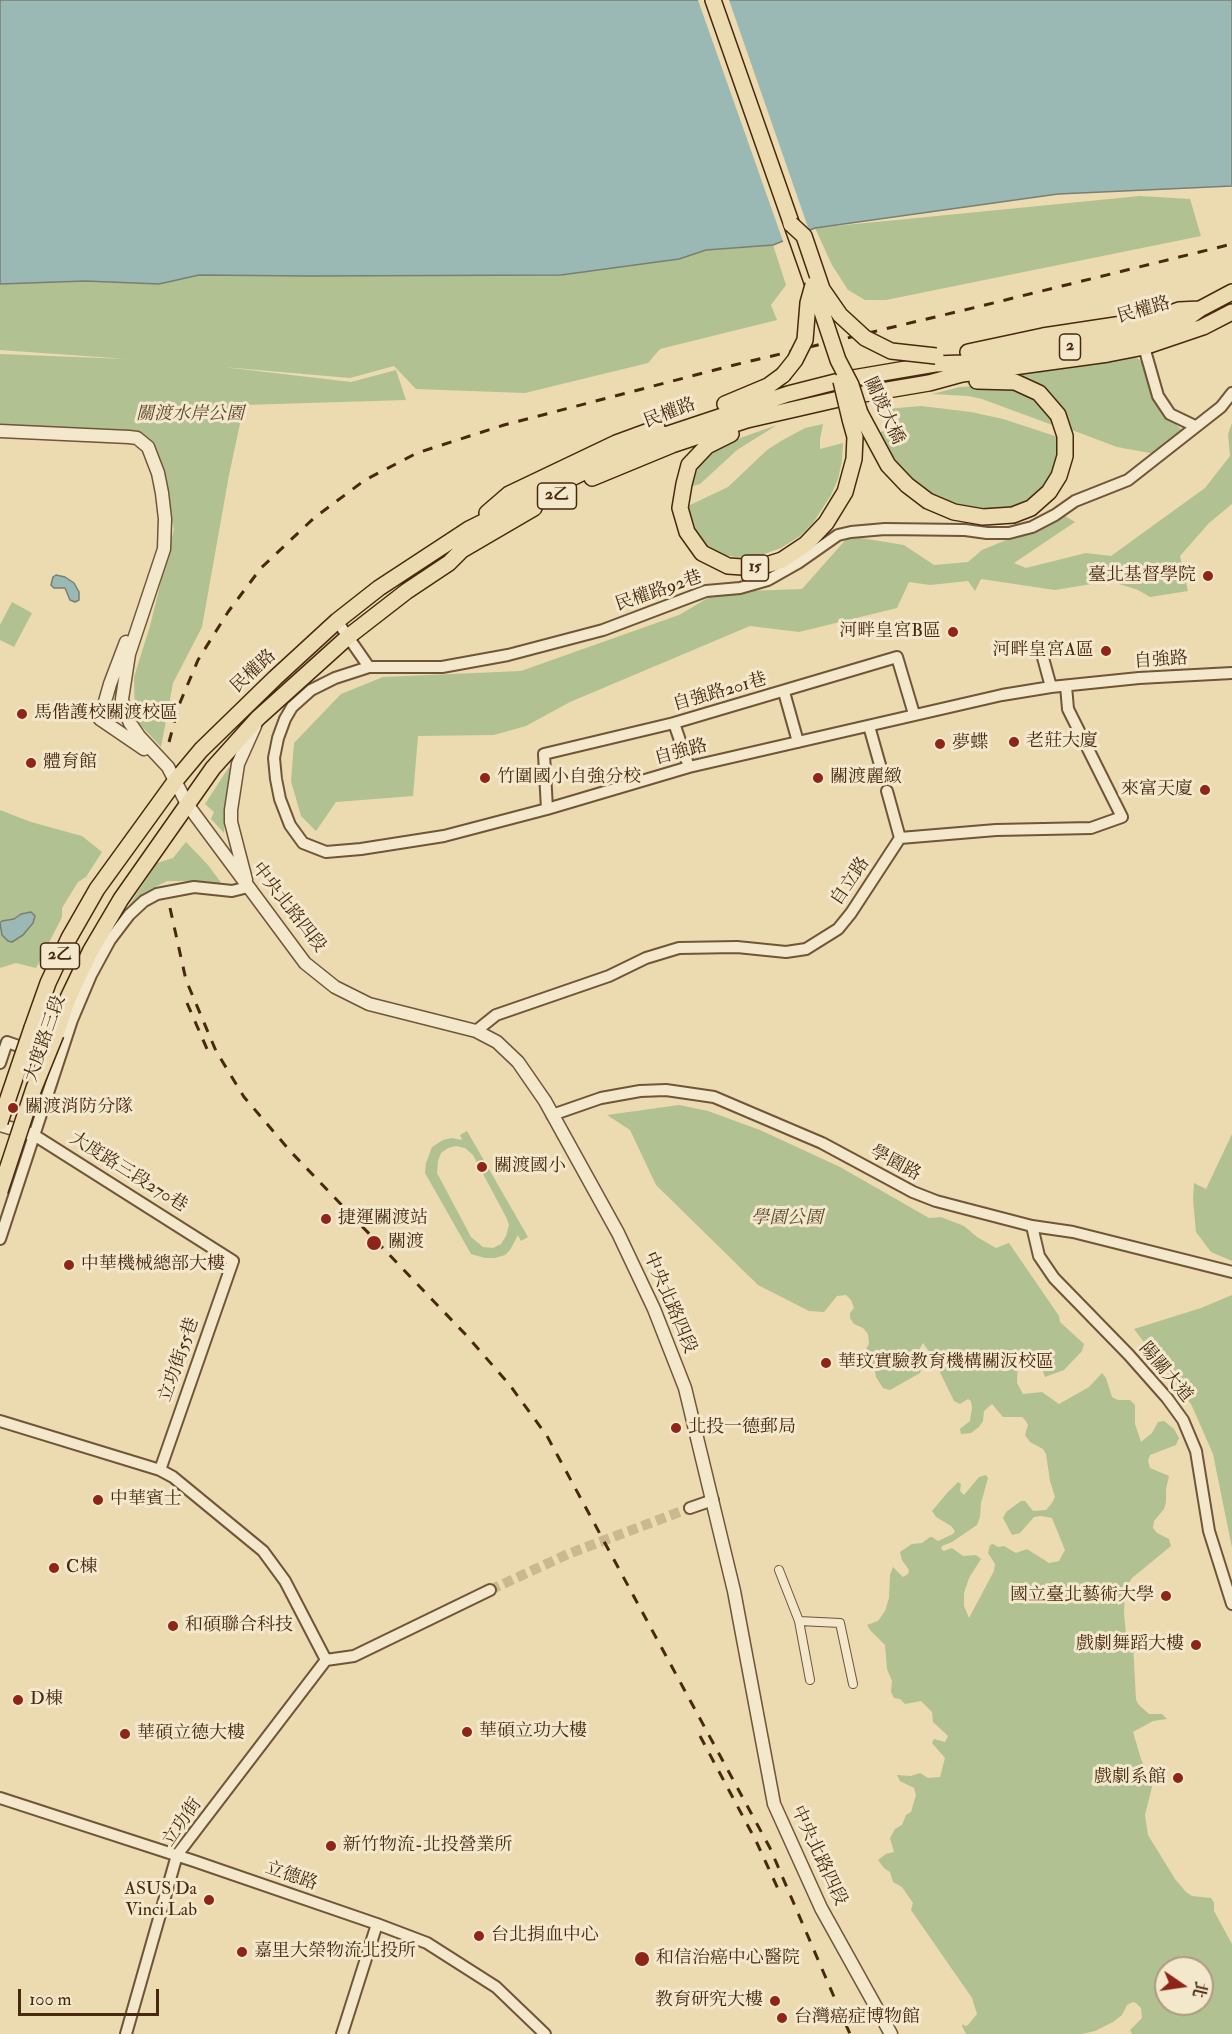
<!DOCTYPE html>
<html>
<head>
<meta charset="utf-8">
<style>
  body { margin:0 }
  #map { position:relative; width:1232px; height:2034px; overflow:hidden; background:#ecdab1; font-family:"IM FELL Double Pica","Noto Serif TC",serif }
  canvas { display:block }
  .north { position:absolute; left:1154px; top:1956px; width:60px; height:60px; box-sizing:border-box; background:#f3e7cc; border:2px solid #ae9b80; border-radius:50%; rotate:103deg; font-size:16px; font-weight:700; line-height:24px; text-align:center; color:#47290e }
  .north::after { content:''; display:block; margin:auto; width:21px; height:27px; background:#8f2418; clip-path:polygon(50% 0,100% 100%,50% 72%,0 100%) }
  .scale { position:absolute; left:18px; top:1989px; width:141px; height:27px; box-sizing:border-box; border:3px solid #47290e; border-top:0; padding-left:8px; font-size:18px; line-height:21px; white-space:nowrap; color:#47290e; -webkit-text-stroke:4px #f3e7cc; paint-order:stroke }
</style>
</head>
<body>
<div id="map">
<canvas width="1232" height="2034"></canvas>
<div class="north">北</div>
<div class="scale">100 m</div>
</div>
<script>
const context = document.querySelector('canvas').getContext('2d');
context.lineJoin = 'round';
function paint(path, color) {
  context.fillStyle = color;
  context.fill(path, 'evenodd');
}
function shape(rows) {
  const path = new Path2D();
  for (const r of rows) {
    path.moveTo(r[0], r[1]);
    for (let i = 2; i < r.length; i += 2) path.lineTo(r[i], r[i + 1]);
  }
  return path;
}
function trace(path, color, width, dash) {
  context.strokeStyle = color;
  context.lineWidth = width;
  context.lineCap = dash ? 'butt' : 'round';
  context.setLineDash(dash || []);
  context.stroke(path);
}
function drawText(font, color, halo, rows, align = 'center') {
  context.font = font + ' "IM FELL Double Pica","Noto Serif TC",serif';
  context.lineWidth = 6;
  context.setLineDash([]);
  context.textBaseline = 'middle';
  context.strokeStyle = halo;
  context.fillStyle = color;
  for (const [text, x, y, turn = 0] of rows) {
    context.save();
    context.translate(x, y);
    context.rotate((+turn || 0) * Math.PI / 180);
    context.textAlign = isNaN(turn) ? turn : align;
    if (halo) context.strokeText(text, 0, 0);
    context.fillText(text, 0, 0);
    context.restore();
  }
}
paint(shape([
  [1140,196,1190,199,1201,236,886,300,865,300,848,290,832,265,815,228],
  [773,245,786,285,771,305,777,320,660,349,648,363,525,393,416,389,394,366,350,378,223,367,351,382,396,370,406,400,244,405,229,475,202,627,173,683,161,747,135,719,134,677,150,626,174,529,154,451,142,437,0,432,0,354,127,359,0,350,0,284,5,282,85,281,159,284,199,275,309,276,561,275,679,259,706,250],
  [1134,356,1141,361,1146,370,1166,416,1181,429,1182,432,1156,452,1150,453,1117,447,1072,430,1060,405,1042,386,1016,375,1005,373],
  [995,385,1027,392,1049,413,1055,426,982,399,968,396,932,394,960,387],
  [921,406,971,412,1003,419,1058,437,1057,460,1052,474,1042,489,1031,500,1018,508,970,511,936,498,921,487,897,462,887,449,880,432,901,428,898,418,886,409],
  [1232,423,1232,504,1209,523,1180,556,1188,591,1150,597,1138,590,1110,581,1055,590,981,579,975,591,968,581,930,585,909,582,897,608,799,632,750,626,570,702,526,726,494,735,418,736,413,796,336,802,316,831,301,816,291,781,294,743,341,694,383,677,521,671,679,615,718,592,802,589,849,536,904,545,934,565,968,562,982,550,1065,516,1075,522,1014,563,1026,568,1086,553,1111,556,1205,488,1230,456,1228,434],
  [823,424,820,439,820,449,843,443,842,461,838,479,831,495,813,523,800,536,781,548,750,559,723,555,708,547,698,536,688,506,728,487,767,450,781,441,805,428],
  [777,425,737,450,700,484,690,487,700,464,718,447,729,442],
  [12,602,32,613,14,647,0,640,0,625],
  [229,767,231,770,225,801,224,833,211,819,214,812,205,804],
  [0,810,31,822,82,836,102,852,86,877,78,882,62,908,62,917,36,968,16,963,0,968],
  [186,842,208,865,225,888,193,881,167,881,143,893,132,906,128,907,157,863,173,858],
  [679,1105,708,1111,760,1130,840,1167,929,1218,941,1217,964,1226,977,1237,996,1248,1009,1243,1059,1316,1060,1322,1084,1344,1082,1351,1064,1370,1045,1377,1041,1366,1029,1350,1022,1350,1018,1355,1017,1383,1023,1394,1042,1392,1059,1404,1089,1387,1102,1373,1106,1378,1112,1397,1118,1400,1130,1400,1135,1405,1135,1424,1141,1442,1152,1433,1158,1422,1164,1421,1174,1429,1179,1438,1176,1445,1150,1455,1148,1461,1150,1468,1169,1476,1166,1489,1166,1502,1164,1509,1154,1521,1153,1528,1157,1533,1169,1539,1171,1546,1132,1578,1125,1590,1124,1613,1126,1634,1128,1640,1133,1644,1136,1700,1139,1705,1149,1714,1162,1714,1167,1719,1153,1721,1133,1732,1141,1759,1151,1781,1152,1787,1145,1815,1148,1835,1175,1879,1186,1892,1192,1896,1211,1898,1214,1903,1214,1911,1232,1944,1232,2034,1132,2034,1130,2030,1142,2018,1141,2008,1136,2003,1133,2002,1127,2005,1122,2015,1113,2022,1095,2031,1082,2034,966,2034,962,2026,963,2024,965,2026,968,2025,977,2014,972,1998,911,1910,913,1903,902,1887,893,1882,890,1872,884,1868,878,1860,886,1854,894,1852,890,1838,895,1829,902,1825,906,1815,911,1812,916,1795,914,1788,900,1781,897,1775,911,1776,920,1773,928,1778,940,1777,945,1758,932,1743,934,1739,945,1742,948,1736,933,1722,932,1712,921,1701,905,1704,900,1699,894,1698,891,1692,892,1681,887,1669,885,1645,870,1630,867,1625,878,1621,885,1611,889,1598,890,1575,893,1567,903,1577,908,1574,909,1570,902,1560,900,1552,912,1544,922,1543,930,1537,932,1537,938,1541,953,1534,955,1531,951,1526,936,1517,932,1511,948,1492,958,1482,961,1484,960,1491,964,1495,979,1477,986,1475,988,1478,981,1503,980,1517,977,1525,952,1542,942,1546,941,1549,944,1551,952,1548,963,1556,976,1555,981,1559,969,1578,964,1593,964,1606,969,1618,994,1571,995,1564,988,1553,990,1545,993,1544,998,1547,1004,1546,1016,1553,1027,1549,1049,1563,1059,1561,1065,1550,1052,1518,1041,1516,1034,1517,1020,1533,1012,1535,1003,1518,1006,1512,1021,1501,1025,1501,1033,1511,1046,1510,1052,1503,1055,1497,1050,1481,1046,1454,1043,1449,1030,1442,1025,1435,1028,1425,1025,1420,1022,1417,1003,1417,992,1404,984,1411,983,1421,979,1427,971,1433,961,1434,960,1429,970,1421,972,1408,971,1401,968,1399,960,1404,954,1401,931,1354,923,1343,918,1352,921,1370,920,1373,890,1390,883,1388,876,1377,874,1367,866,1353,866,1349,869,1344,868,1334,863,1328,854,1324,850,1318,850,1313,854,1308,851,1300,846,1295,837,1296,824,1312,809,1311,758,1285,656,1185,630,1130,607,1115],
  [1166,1968,1202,1968,1202,2004,1166,2004],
  [467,1131,528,1237,521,1241,518,1235,510,1250,505,1255,495,1258,485,1258,471,1254,425,1173,426,1163,432,1147,443,1140,452,1138,462,1140,460,1135],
  [456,1146,465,1148,473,1155,506,1217,509,1225,506,1236,501,1244,493,1248,483,1247,471,1237,437,1173,438,1161,441,1153,448,1148],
  [1232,1134,1232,1261,1211,1252,1196,1232,1193,1199,1194,1183,1206,1189],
  [1232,1295,1232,1548,1213,1454,1191,1404,1134,1329,1201,1308]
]), '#b1c191');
const water = shape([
  [0,0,1232,0,1232,186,1058,194,815,228,773,245,706,250,679,259,561,275,309,276,199,275,159,284,85,281,0,284,0,0],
  [56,575,65,577,74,583,79,592,79,600,75,602,70,600,65,588,54,588,51,585,53,577,56,575],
  [31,912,35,916,33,923,23,935,12,942,8,941,2,935,0,923,2,921,14,919,21,914,31,912]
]);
paint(water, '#9bb9b4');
trace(water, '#797f72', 1.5);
paint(shape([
  [698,0,729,0,810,233,784,244]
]), '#ecdab1');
trace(shape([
  [490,1590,568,1554,690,1508]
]), '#cbb790', 10, [10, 5]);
const pedestrian = shape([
  [779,1570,799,1621,810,1680],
  [799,1621,840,1623,853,1684]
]);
const minor = shape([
  [1144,347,1158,396,1170,414,1195,426],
  [1232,393,1221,407,1128,480,1075,501,1055,515,1032,527,1009,533,987,533,965,530,885,529,851,532,838,535,798,563,768,580,740,588,706,591,603,630,508,655,442,667,369,667,335,678,311,690,292,707,285,719,278,738,274,758,276,779,280,799,290,825,303,843,326,852,361,849,444,836,547,809,689,767,1002,695,1051,687,1139,678,1232,673],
  [337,621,369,667],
  [1042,654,1051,687],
  [784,692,798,742],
  [674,723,689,767],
  [869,726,884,779],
  [887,791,900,838],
  [547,809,544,754,674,723,897,657,914,714],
  [476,1031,496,1015,609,976,646,958,679,948,737,947,786,952,806,949,838,929,851,913,900,838,996,830,1091,828,1122,817,1068,709,1066,686],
  [0,1063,7,1042,53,1058],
  [552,1115,601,1098,640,1091,666,1090,714,1097,822,1143,913,1192,936,1201,1032,1226,1073,1232,1232,1272],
  [34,1135,233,1261,160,1470],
  [1032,1226,1039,1256,1054,1278,1129,1355,1167,1398,1183,1420,1196,1451,1209,1531,1232,1604],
  [0,1239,72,1020,91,975,110,940,129,915,144,901,157,894,194,887,232,891,248,887],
  [0,1421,160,1470,173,1477,263,1551,285,1581,326,1660],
  [690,1508,713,1500],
  [0,1798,194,1861,377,1924,427,1943,496,1987,545,2034],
  [126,2034,177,1855,326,1660,354,1656,490,1590],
  [342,2034,377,1924]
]);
const tertiary = shape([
  [0,431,129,437,137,438,148,447,158,473,162,493,165,519,164,549,129,654,122,699,123,707,130,723,139,736,168,767,187,804,305,963,335,987,369,1004,476,1031,497,1042,518,1062,545,1101,618,1233,654,1309,685,1388,734,1591,774,1804,821,1908,891,2034],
  [100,719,110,684,126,642],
  [100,719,144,749],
  [246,880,231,822,231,810,238,764,255,726],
  [0,1125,34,1135]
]);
const primary = shape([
  [713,0,813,285],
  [968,352,1043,336,1129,323,1159,317,1179,310,1200,309],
  [725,404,768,386,783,375],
  [860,413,888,465,907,485,928,501,954,512,983,517,1013,515,1031,508,1049,492,1059,476,1065,456,1065,436,1058,415,1039,393,1015,382,977,381],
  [731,434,707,446,689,465,684,484,680,508,687,532,702,553,728,566,757,568,782,560,806,544,826,523,845,492,854,459,855,437,850,419],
  [592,478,672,445,747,420,852,396,929,383,962,374,1108,354,1144,347,1203,327,1232,312],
  [487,513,509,494,616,443,657,428],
  [32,1028,48,983,69,938,97,889,176,780,201,750,275,678,337,621,379,588,469,529,616,456,668,434,788,394,847,379,935,364,962,363,1134,336,1182,322,1200,309,1232,292],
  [56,1034,68,998,91,950,121,899,213,768,258,718,349,636,407,591,449,563,462,550,534,508]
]);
trace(pedestrian, '#705537', 10);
trace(minor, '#705537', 14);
trace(tertiary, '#705537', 15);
trace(primary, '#47290e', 18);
trace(pedestrian, '#f3e7cc', 8);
trace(minor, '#f3e7cc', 10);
trace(tertiary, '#f3e7cc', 12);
trace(primary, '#ecdab1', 15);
trace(shape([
  [169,742,179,705,198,660,228,612,261,568,314,518,365,480,417,453,504,425,730,366,977,307,1232,244],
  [170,908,186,980,216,1051,244,1097,291,1152,466,1335,509,1384,547,1436,770,1848,850,2034],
  [187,1003,207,1049],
  [700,1736,756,1841,779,1891]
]), '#47290e', 3, [10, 10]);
const primaryBridge = shape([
  [791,224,804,236,822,289,840,315,865,338,891,351,936,356],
  [813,285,838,360,851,385,860,413],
  [783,375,795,360,805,340,808,303,813,285],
  [841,381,850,419],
  [0,1122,32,1028],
  [0,1191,34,1088,56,1034]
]);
trace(primaryBridge, '#47290e', 18, []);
trace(primaryBridge, '#ecdab1', 15);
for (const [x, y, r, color] of [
  [1208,576,6,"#8f2418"],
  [953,632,6,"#8f2418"],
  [1106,651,6,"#8f2418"],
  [22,714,6,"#8f2418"],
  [1014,742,6,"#8f2418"],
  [940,744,6,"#8f2418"],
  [31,763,6,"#8f2418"],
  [485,778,6,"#8f2418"],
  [818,778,6,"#8f2418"],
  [1205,790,6,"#8f2418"],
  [13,1108,6,"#8f2418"],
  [482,1167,6,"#8f2418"],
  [326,1219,6,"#8f2418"],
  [374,1243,8,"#8f2418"],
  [69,1265,6,"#8f2418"],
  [826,1363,6,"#8f2418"],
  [676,1428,6,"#8f2418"],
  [98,1500,6,"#8f2418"],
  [54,1568,6,"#8f2418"],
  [1166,1596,6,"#8f2418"],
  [173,1626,6,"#8f2418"],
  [1196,1645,6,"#8f2418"],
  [18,1700,6,"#8f2418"],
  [467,1732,6,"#8f2418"],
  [125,1734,6,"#8f2418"],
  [1178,1778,6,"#8f2418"],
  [331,1846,6,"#8f2418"],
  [209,1900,6,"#8f2418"],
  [479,1936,6,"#8f2418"],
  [242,1952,6,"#8f2418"],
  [642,1959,8,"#8f2418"],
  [775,2001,6,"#8f2418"],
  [782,2018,6,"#8f2418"]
]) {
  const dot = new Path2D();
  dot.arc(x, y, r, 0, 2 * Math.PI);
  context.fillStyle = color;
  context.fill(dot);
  trace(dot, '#f3e7cc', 2);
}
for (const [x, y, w] of [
  [1070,347,21],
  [557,496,39],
  [755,568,27],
  [60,956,39]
]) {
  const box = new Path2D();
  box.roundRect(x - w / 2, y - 13, w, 26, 4.5);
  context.fillStyle = '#f3e7cc';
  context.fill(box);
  trace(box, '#47290e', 1.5);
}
drawText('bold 16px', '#47290e', null, [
  ["2",1070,347],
  ["2乙",557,496],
  ["15",755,568],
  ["2乙",60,956]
]);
drawText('18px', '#47290e', '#f3e7cc', [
  ["民權路",1144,311,-16],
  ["關渡大橋",883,411,65],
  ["民權路",670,414,-21],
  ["民權路92巷",659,592,-19],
  ["自強路",1161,661,-4],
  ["民權路",254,672,-43],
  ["自強路201巷",720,693,-16],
  ["自強路",681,753,-15],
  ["自立路",851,882,-56],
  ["中央北路四段",288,908,52],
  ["大度路三段",46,1039,-71],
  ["學園路",895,1164,28],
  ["大度路三段270巷",128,1173,32],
  ["中央北路四段",669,1303,67],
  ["立功街55巷",180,1360,-71],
  ["陽關大道",1165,1373,50],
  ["立功街",183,1823,-55],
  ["中央北路四段",818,1856,65],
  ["立德路",291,1877,19]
]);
drawText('italic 18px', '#5c4728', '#f3e7cc', [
  ["關渡水岸公園",190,415],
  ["學園公園",787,1219]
]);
drawText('18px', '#47290e', '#f3e7cc', [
  ["臺北基督學院",1196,576,"right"],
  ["河畔皇宮B區",941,632,"right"],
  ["河畔皇宮A區",1094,651,"right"],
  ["馬偕護校關渡校區",34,714],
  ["老莊大廈",1026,742],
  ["夢蝶",952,744],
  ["體育館",43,763],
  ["竹圍國小自強分校",497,778],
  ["關渡麗緻",830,778],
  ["來富天廈",1193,790,"right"],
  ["關渡消防分隊",25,1108],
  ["關渡國小",494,1167],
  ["捷運關渡站",338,1219],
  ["關渡",388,1243],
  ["中華機械總部大樓",81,1265],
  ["華玟實驗教育機構關汳校區",838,1363],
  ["北投一德郵局",688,1428],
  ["中華賓士",110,1500],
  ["C棟",66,1568],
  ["國立臺北藝術大學",1154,1596,"right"],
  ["和碩聯合科技",185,1626],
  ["戲劇舞蹈大樓",1184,1645,"right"],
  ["D棟",30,1700],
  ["華碩立功大樓",479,1732],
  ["華碩立德大樓",137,1734],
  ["戲劇系館",1166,1778,"right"],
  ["新竹物流-北投營業所",343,1846],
  ["ASUS Da",197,1890,"right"],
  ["Vinci Lab",197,1911,"right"],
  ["台北捐血中心",491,1936],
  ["嘉里大榮物流北投所",254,1952],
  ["和信治癌中心醫院",656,1959],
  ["教育研究大樓",763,2001,"right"],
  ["台灣癌症博物館",794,2018]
], 'left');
</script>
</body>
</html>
